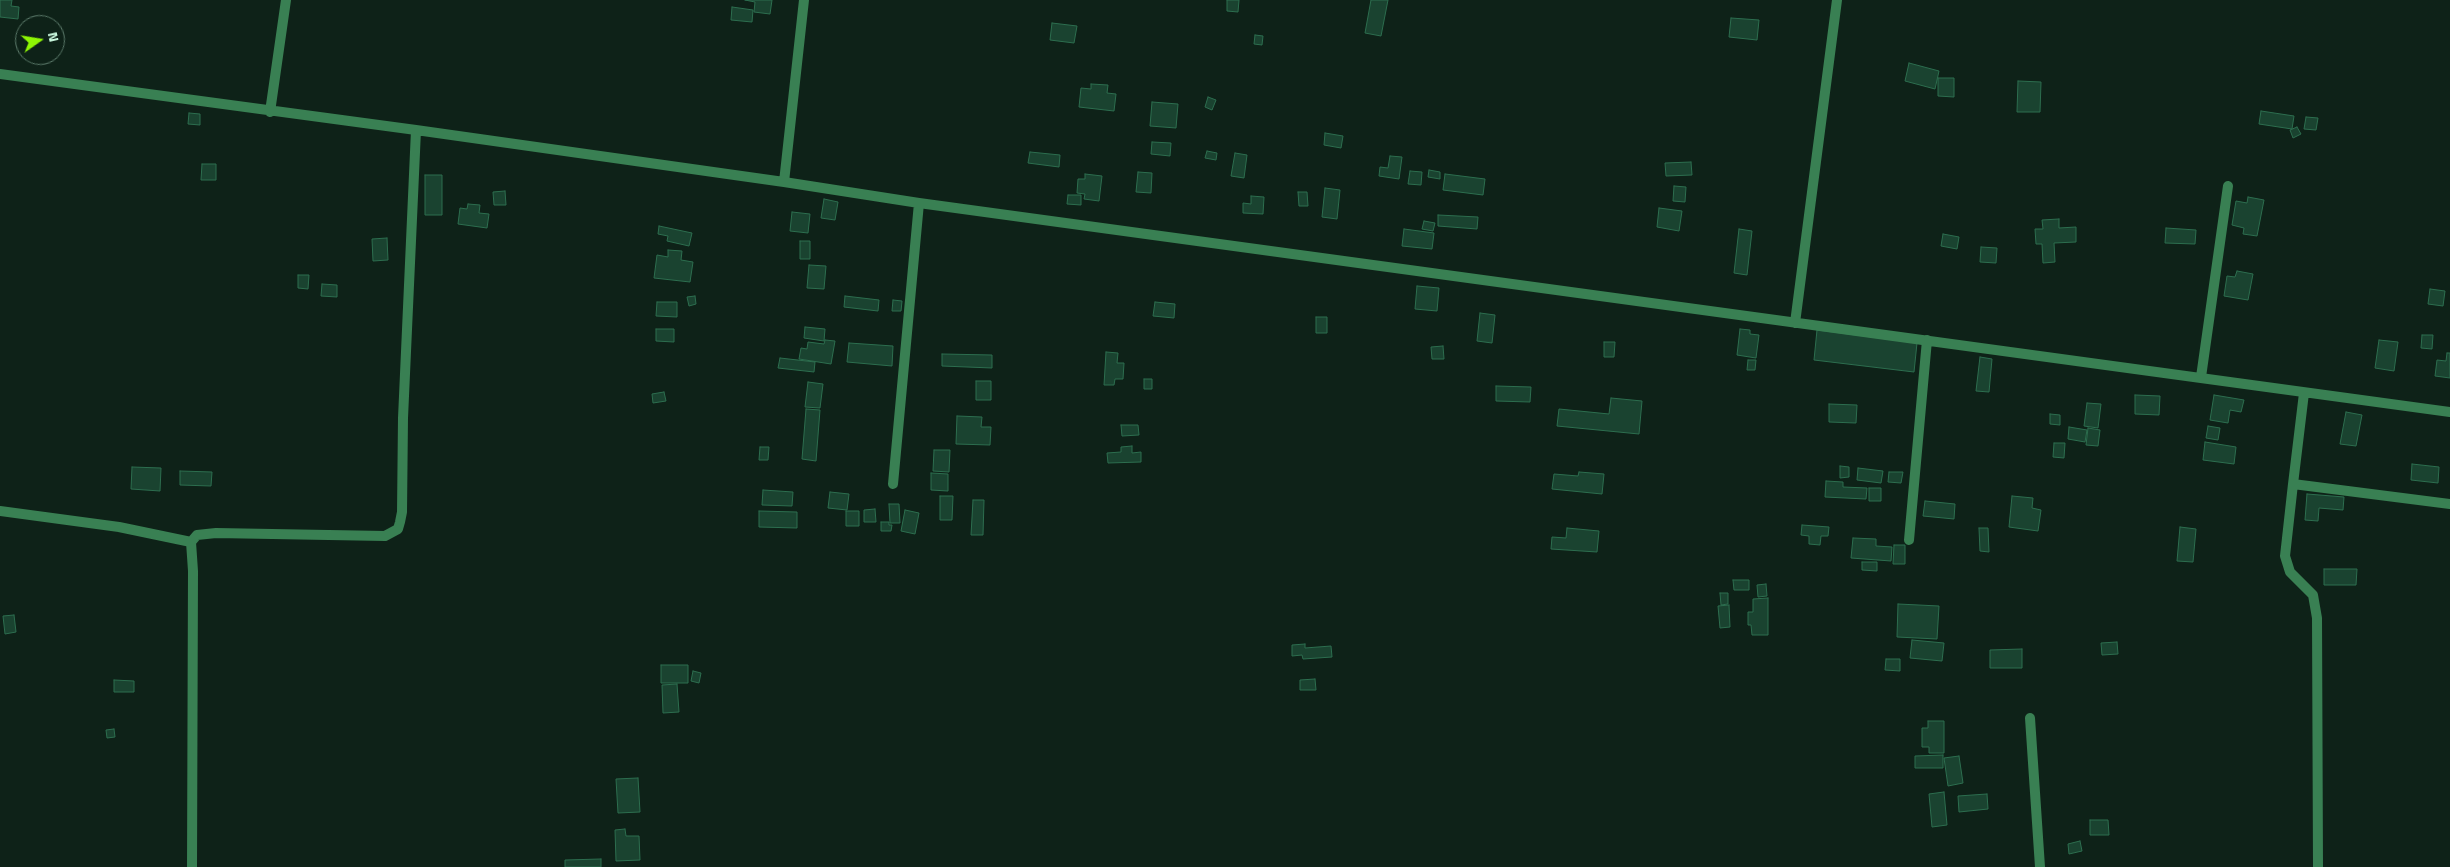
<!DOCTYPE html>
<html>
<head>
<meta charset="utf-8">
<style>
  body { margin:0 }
  #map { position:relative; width:2450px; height:867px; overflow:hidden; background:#0e2218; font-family:"Titillium Web",sans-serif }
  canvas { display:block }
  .north { position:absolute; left:15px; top:15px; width:50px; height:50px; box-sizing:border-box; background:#0e2218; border:1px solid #5b7a6a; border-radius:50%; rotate:77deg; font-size:14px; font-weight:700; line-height:20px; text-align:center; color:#cffee4 }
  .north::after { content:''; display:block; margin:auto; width:18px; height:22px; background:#8ef604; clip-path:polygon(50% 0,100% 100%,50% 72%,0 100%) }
</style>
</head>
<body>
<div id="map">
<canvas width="2450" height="867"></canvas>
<div class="north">N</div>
</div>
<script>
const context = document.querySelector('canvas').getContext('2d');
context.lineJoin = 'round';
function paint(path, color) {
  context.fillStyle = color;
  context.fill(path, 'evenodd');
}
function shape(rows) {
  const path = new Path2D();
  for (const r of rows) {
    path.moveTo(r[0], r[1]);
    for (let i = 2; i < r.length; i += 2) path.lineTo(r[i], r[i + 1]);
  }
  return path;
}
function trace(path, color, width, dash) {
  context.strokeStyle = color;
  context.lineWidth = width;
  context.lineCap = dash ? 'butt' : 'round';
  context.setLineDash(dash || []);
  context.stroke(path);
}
const building = shape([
  [0,0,12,0,11,6,19,7,18,19,0,17,0,0],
  [745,0,772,0,770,14,754,12,755,2,745,0],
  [1227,0,1239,0,1238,12,1227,11,1227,0],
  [1371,0,1388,0,1381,36,1365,33,1371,0],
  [732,7,753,10,752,22,731,20,732,7],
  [1731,18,1759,20,1757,40,1729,37,1731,18],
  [1052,23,1077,26,1074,43,1050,40,1052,23],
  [1255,35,1263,36,1262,45,1254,44,1255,35],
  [1909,63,1939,71,1935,89,1905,81,1909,63],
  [1938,78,1954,78,1954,97,1938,96,1938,78],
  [2018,81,2041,82,2040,112,2017,112,2018,81],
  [1091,84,1108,85,1107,93,1116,94,1114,111,1079,107,1081,88,1091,89,1091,84],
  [1208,97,1216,100,1212,110,1205,107,1208,97],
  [1152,102,1178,104,1176,128,1150,126,1152,102],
  [2261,111,2294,116,2292,129,2259,124,2261,111],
  [189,113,200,114,200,125,188,124,189,113],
  [2306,117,2318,118,2316,130,2304,129,2306,117],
  [2297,127,2301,134,2293,138,2290,130,2297,127],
  [1325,133,1343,136,1341,148,1324,145,1325,133],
  [1152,142,1171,143,1170,156,1151,154,1152,142],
  [1207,151,1217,153,1216,160,1205,158,1207,151],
  [1030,152,1060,155,1059,167,1028,163,1030,152],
  [1235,153,1247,155,1244,178,1231,176,1235,153],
  [1390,156,1402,157,1399,179,1379,176,1380,167,1388,168,1390,156],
  [1691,162,1692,175,1666,176,1665,163,1691,162],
  [202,164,216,164,216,180,201,180,202,164],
  [1429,170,1440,172,1440,179,1428,177,1429,170],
  [1410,171,1422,172,1421,185,1408,184,1410,171],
  [1138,172,1152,173,1151,193,1136,192,1138,172],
  [1085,174,1102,176,1099,201,1084,199,1085,194,1077,193,1078,179,1085,179,1085,174],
  [1445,174,1485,179,1483,195,1443,190,1445,174],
  [425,175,442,175,442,215,425,215,425,175],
  [1674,186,1686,187,1685,202,1673,201,1674,186],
  [1325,188,1340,190,1337,219,1322,217,1325,188],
  [505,191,506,205,494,205,493,192,505,191],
  [1298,192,1307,192,1308,206,1299,206,1298,192],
  [1068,195,1081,195,1081,205,1067,204,1068,195],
  [1251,196,1264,197,1263,214,1243,213,1243,203,1251,204,1251,196],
  [2248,197,2264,200,2257,236,2243,234,2244,228,2232,225,2236,201,2247,203,2248,197],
  [824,199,838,202,835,220,821,218,824,199],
  [468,204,480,205,479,213,489,214,487,228,458,224,460,208,467,209,468,204],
  [1659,208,1682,211,1679,231,1657,227,1659,208],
  [792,212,810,214,808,233,790,231,792,212],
  [1438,215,1478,217,1477,229,1438,226,1438,215],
  [2059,219,2059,228,2076,227,2076,242,2054,243,2055,262,2043,263,2042,244,2036,244,2035,229,2043,229,2042,220,2059,219],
  [1424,221,1435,223,1433,231,1422,229,1424,221],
  [659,226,692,233,689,246,667,241,668,236,658,234,659,226],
  [2166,228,2196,230,2195,244,2165,243,2166,228],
  [1404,229,1434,233,1432,249,1402,246,1404,229],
  [1739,229,1752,231,1747,275,1734,273,1739,229],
  [1943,234,1959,237,1957,249,1941,246,1943,234],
  [387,238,388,260,373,261,372,239,387,238],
  [800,241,810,241,810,259,800,259,800,241],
  [1981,247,1997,248,1996,263,1980,262,1981,247],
  [668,250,682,251,681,260,693,262,690,282,654,278,657,255,668,257,668,250],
  [809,265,826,266,824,289,807,288,809,265],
  [2237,271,2253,274,2248,300,2224,296,2227,276,2235,277,2237,271],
  [298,275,309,275,308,289,298,288,298,275],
  [322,284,337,285,337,297,321,296,322,284],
  [1417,286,1439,288,1437,311,1415,309,1417,286],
  [2430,289,2445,291,2443,306,2428,304,2430,289],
  [695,296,696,304,689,306,687,297,695,296],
  [845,296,879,300,878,311,844,307,845,296],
  [893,300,902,301,901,311,892,311,893,300],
  [657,302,677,302,677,317,656,316,657,302],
  [1155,302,1175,304,1174,318,1153,316,1155,302],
  [1480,313,1495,315,1492,343,1477,341,1480,313],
  [1316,317,1327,317,1327,333,1316,333,1316,317],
  [805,327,825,329,824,341,804,338,805,327],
  [656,329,674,329,674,342,656,341,656,329],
  [1740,329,1750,330,1750,334,1759,335,1756,358,1737,355,1740,329],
  [1817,330,1917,343,1914,372,1814,360,1817,330],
  [2422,335,2433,335,2432,349,2421,348,2422,335],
  [825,340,835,341,831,364,799,359,801,348,807,349,808,342,824,344,825,340],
  [2379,340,2398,342,2394,371,2375,368,2379,340],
  [1604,342,1615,342,1614,357,1604,357,1604,342],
  [849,343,893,346,892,366,847,362,849,343],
  [1443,346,1444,359,1432,359,1431,347,1443,346],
  [1106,352,1118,353,1117,363,1124,363,1123,379,1115,379,1114,385,1104,385,1106,352],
  [2447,353,2450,353,2450,378,2435,376,2437,360,2446,361,2447,353],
  [942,354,992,355,992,368,942,366,942,354],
  [1980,357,1992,359,1989,392,1976,391,1980,357],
  [780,358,815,362,814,372,778,368,780,358],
  [1748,360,1756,360,1755,370,1747,370,1748,360],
  [1144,379,1152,379,1152,389,1144,389,1144,379],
  [976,381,991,381,991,400,976,400,976,381],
  [808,382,823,384,820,408,805,407,808,382],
  [1496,386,1531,387,1530,402,1496,401,1496,386],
  [664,392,666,401,653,403,652,394,664,392],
  [2135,395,2160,396,2159,415,2135,414,2135,395],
  [2214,395,2244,400,2241,412,2230,410,2228,423,2210,420,2214,395],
  [1611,398,1642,401,1639,434,1557,426,1559,409,1609,414,1611,398],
  [2087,403,2101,404,2098,428,2084,426,2087,403],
  [1829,404,1857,405,1856,423,1829,422,1829,404],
  [806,409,820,410,816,461,802,459,806,409],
  [2346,412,2362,415,2356,446,2340,444,2346,412],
  [2050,414,2060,415,2060,425,2050,424,2050,414],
  [957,416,982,417,981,427,991,427,990,445,956,444,957,416],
  [1121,425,1138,425,1139,435,1122,436,1121,425],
  [2208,426,2220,428,2218,440,2206,438,2208,426],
  [2069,427,2087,430,2085,442,2068,439,2069,427],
  [2088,428,2100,430,2098,446,2086,445,2088,428],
  [2205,442,2236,447,2234,464,2203,460,2205,442],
  [2054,443,2065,443,2064,458,2053,457,2054,443],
  [1132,446,1132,453,1141,452,1141,462,1108,463,1107,453,1121,452,1121,447,1132,446],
  [760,447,769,447,768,460,759,460,760,447],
  [934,450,950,450,949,472,933,471,934,450],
  [2412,464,2439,467,2438,483,2411,480,2412,464],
  [1840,466,1849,467,1849,477,1840,478,1840,466],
  [132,467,161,468,160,491,131,489,132,467],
  [1858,468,1883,471,1881,483,1857,480,1858,468],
  [180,471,212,472,211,486,180,485,180,471],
  [1579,472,1604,474,1602,494,1552,489,1554,474,1578,476,1579,472],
  [1889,472,1903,472,1901,483,1888,482,1889,472],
  [931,473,948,474,948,491,931,490,931,473],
  [1826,481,1843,482,1843,487,1867,488,1866,499,1825,497,1826,481],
  [1869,488,1881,488,1881,501,1869,501,1869,488],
  [763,490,793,492,792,506,762,505,763,490],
  [830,492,849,494,847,510,828,508,830,492],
  [2307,494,2344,497,2343,510,2319,508,2318,521,2305,520,2307,494],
  [940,496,953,496,952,520,940,520,940,496],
  [2012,496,2033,498,2032,508,2041,510,2038,531,2009,527,2012,496],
  [973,500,984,500,983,535,971,535,973,500],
  [1925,501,1955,504,1954,519,1923,516,1925,501],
  [889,504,899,504,900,523,890,523,889,504],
  [875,509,876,522,864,522,864,510,875,509],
  [905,510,919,513,915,534,901,531,905,510],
  [759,511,797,512,797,528,759,527,759,511],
  [846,511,859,511,859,526,846,526,846,511],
  [881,522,889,522,889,525,892,525,891,531,881,531,881,522],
  [1802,525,1829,527,1828,536,1821,536,1820,545,1809,544,1809,536,1801,535,1802,525],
  [2180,527,2196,529,2193,562,2177,561,2180,527],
  [1567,528,1599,531,1597,552,1551,549,1552,537,1566,538,1567,528],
  [1979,528,1988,528,1989,552,1980,551,1979,528],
  [1853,538,1876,539,1876,546,1892,547,1891,561,1851,558,1853,538],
  [1894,545,1905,545,1905,564,1893,564,1894,545],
  [1862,562,1877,562,1877,571,1862,570,1862,562],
  [2324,569,2357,569,2356,585,2324,585,2324,569],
  [1733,580,1749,580,1749,590,1734,590,1733,580],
  [1766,584,1767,596,1758,597,1757,585,1766,584],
  [1720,593,1728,593,1728,604,1721,605,1720,593],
  [1768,598,1768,635,1752,635,1751,625,1748,625,1748,612,1753,612,1753,599,1768,598],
  [1898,604,1939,606,1937,639,1897,637,1898,604],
  [1729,605,1730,627,1720,628,1718,606,1729,605],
  [14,615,16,632,5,634,3,616,14,615],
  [1912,640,1944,643,1942,661,1910,658,1912,640],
  [2117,642,2118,654,2102,655,2101,643,2117,642],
  [1305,644,1305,648,1331,646,1332,657,1303,659,1302,655,1292,656,1292,645,1305,644],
  [2022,649,2022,668,1990,668,1990,650,2022,649],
  [1886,659,1900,659,1900,671,1885,670,1886,659],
  [661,665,688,665,688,683,661,683,661,665],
  [693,671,701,673,699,683,691,681,693,671],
  [1315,679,1316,690,1300,690,1300,680,1315,679],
  [114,680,134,681,134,692,114,692,114,680],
  [677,684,679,712,663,713,662,685,677,684],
  [1928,721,1944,721,1944,753,1929,753,1929,747,1922,747,1922,728,1928,728,1928,721],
  [114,729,115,737,107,738,106,730,114,729],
  [1943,755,1943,768,1915,768,1915,756,1943,755],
  [1959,756,1963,783,1948,786,1944,758,1959,756],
  [638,778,640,812,618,813,616,779,638,778],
  [1944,792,1947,825,1932,827,1929,794,1944,792],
  [1987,794,1988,809,1959,812,1958,796,1987,794],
  [2090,820,2108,820,2109,835,2090,835,2090,820],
  [625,829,626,836,639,836,640,860,616,861,615,830,625,829],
  [2080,841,2082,851,2069,854,2068,844,2080,841],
  [601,859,601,867,565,867,565,860,601,859]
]);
paint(building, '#1a4330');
trace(building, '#2d6e4f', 1);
trace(shape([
  [0,74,416,130,784,182,919,203,2450,412],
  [270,112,286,0],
  [784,182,804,0],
  [1795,323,1837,0],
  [2201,377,2228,186],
  [2304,393,2293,484,2450,504],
  [893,484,919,203],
  [2293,484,2285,556,2290,572,2313,595,2317,618,2318,867],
  [0,511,119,527,191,542],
  [1909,540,1927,340],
  [2030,718,2040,867],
  [192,867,193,571,191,542,197,535,216,533,385,536,398,529,400,522,402,512,403,418,416,130]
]), '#398053', 10);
</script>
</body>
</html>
